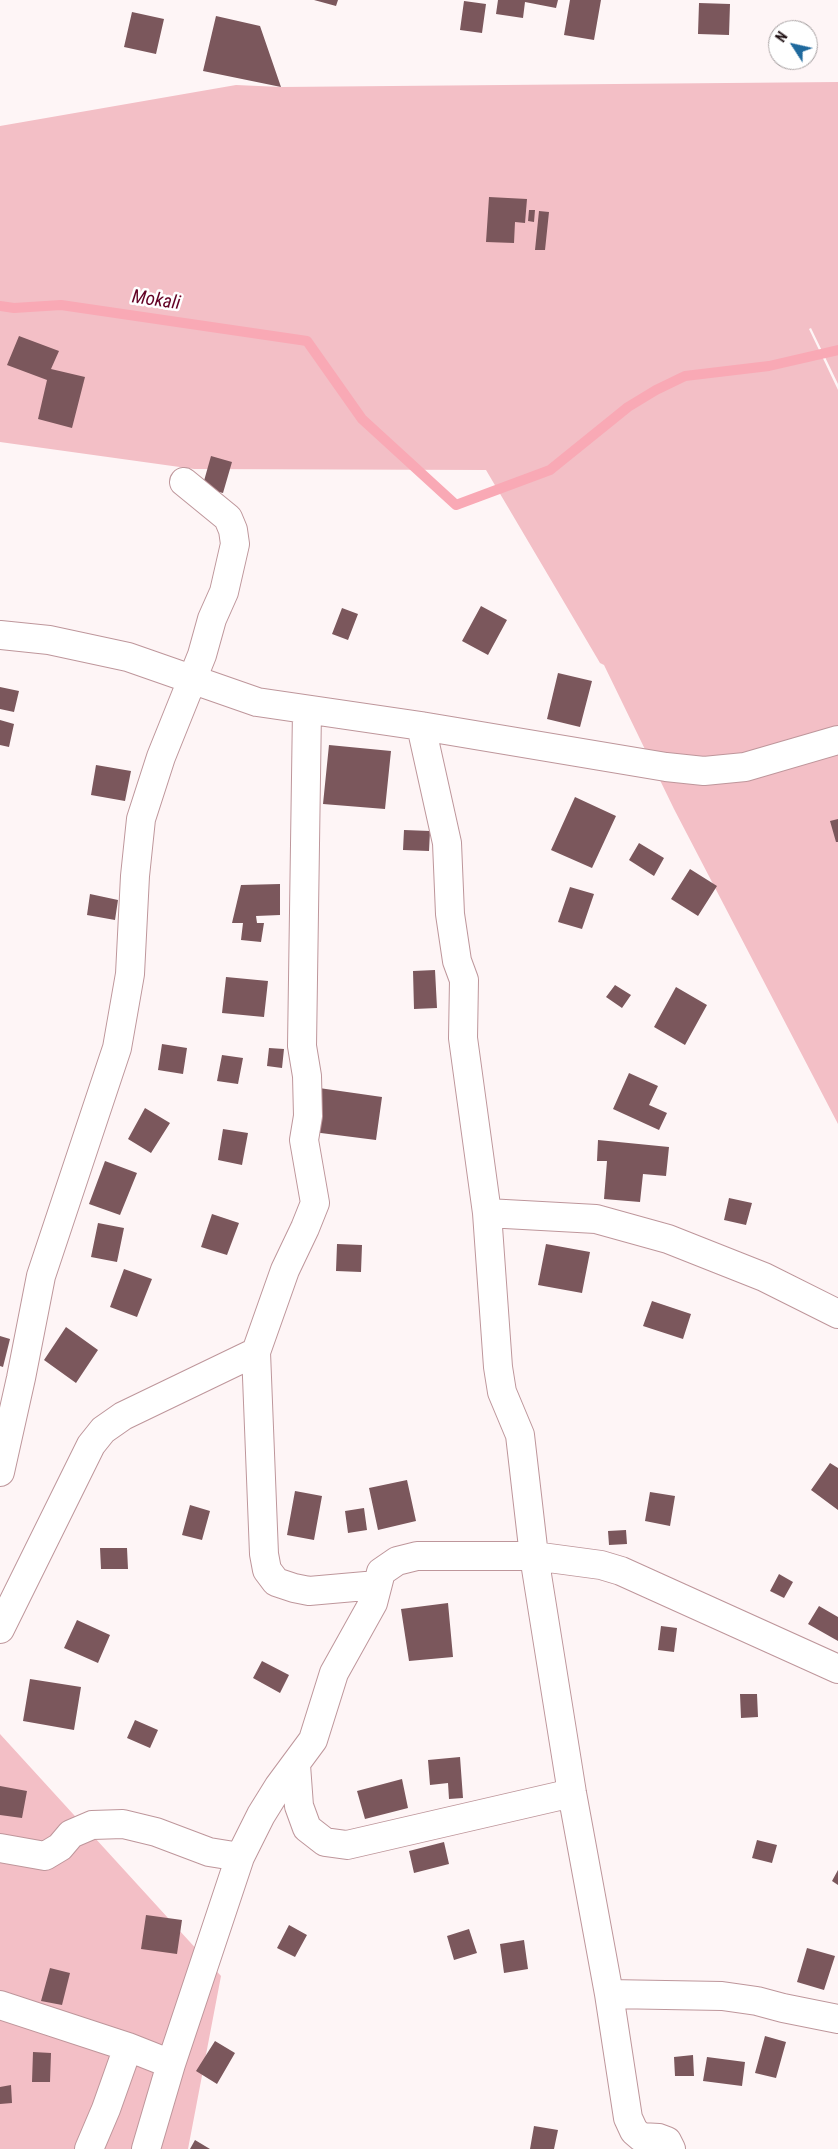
<!DOCTYPE html>
<style>
body{margin:0}
#map{position:relative;width:838px;height:2149px;overflow:hidden;background:#fef5f6;font-family:"Roboto Condensed",sans-serif}
canvas{display:block}
.north{position:absolute;left:768px;top:20px;width:50px;height:50px;box-sizing:border-box;background:#fff;border:1px solid #a59fa0;border-radius:50%;rotate:305deg;font-size:14px;font-weight:700;line-height:20px;text-align:center;color:#1e0f12}
.north::after{content:'';display:block;margin:auto;width:18px;height:22px;background:#1f699d;clip-path:polygon(50% 0,100% 100%,50% 72%,0 100%)}
</style>
<div id="map">
<canvas width="838" height="2149"></canvas>
<div class="north">N</div>
</div>
<script>
const ctx = document.querySelector('canvas').getContext('2d');
ctx.lineJoin = 'round';
function paint(path, color) { ctx.fillStyle = color; ctx.fill(path, 'evenodd'); }
const toPath = rows => new Path2D(rows.map(r => 'M' + r).join(''));
function trace(path, color, width, dash) { ctx.strokeStyle = color; ctx.lineWidth = width; ctx.lineCap = dash ? 'butt' : 'round'; ctx.setLineDash(dash || []); ctx.stroke(path); }
function label(font, color, halo, rows, align = 'center') {
  ctx.font = font + ' "Roboto Condensed",sans-serif'; ctx.lineWidth = 5; ctx.setLineDash([]); ctx.textBaseline = 'middle'; ctx.strokeStyle = halo; ctx.fillStyle = color; for (const [text, x, y, turn = 0] of rows) {
    ctx.save(); ctx.translate(x, y); ctx.rotate((+turn || 0) * Math.PI / 180); ctx.textAlign = isNaN(turn) ? turn : align; if (halo) ctx.strokeText(text, 0, 0); ctx.fillText(text, 0, 0); ctx.restore();
  }
}
paint(toPath([
 [838,82,838,384,811,328,809,329,838,390,838,1124,674,809,604,665,600,663,486,470,194,469,0,442,0,126,236,85,281,87],
 [0,1734,221,1976,188,2149,0,2149]
]), '#f3bfc6');
trace(toPath([
 [0,306,14,308,61,305,307,341,362,419,456,505,550,470,628,407,656,390,685,376,769,366,838,350]
]), '#f9a9b5', 10);
paint(toPath([
 [314,0,338,0,336,6],
 [498,0,558,0,556,8,525,2,523,18,496,14],
 [570,0,601,0,594,40,564,35],
 [464,1,486,4,482,33,460,30],
 [699,3,730,4,729,35,698,34],
 [132,12,164,19,156,54,124,47],
 [216,16,260,26,281,87,203,71],
 [489,197,527,199,525,223,515,222,514,243,486,242],
 [529,210,535,210,534,222,528,221],
 [539,211,549,212,545,250,535,250],
 [19,336,59,351,51,369,85,377,72,428,38,419,47,380,7,365],
 [211,456,232,462,223,493,202,488],
 [481,606,507,620,488,655,462,641],
 [342,608,358,614,348,640,332,634],
 [558,673,592,681,580,727,547,719],
 [0,687,19,691,14,712,0,709],
 [0,720,14,724,9,747,0,745],
 [329,745,391,751,385,809,323,804],
 [96,765,131,771,125,801,91,795],
 [575,797,616,816,592,868,551,850],
 [838,819,838,842,836,842,830,821],
 [404,830,430,831,429,851,403,850],
 [639,843,664,858,654,876,629,860],
 [690,869,717,886,698,916,671,899],
 [280,884,280,915,256,916,257,923,264,923,261,942,241,940,243,923,232,923,241,885],
 [570,887,594,894,582,929,558,922],
 [90,894,118,900,115,920,87,915],
 [435,970,437,1008,414,1009,413,971],
 [226,977,268,981,264,1017,222,1013],
 [615,985,631,995,622,1008,606,997],
 [676,987,707,1005,685,1045,654,1027],
 [162,1044,187,1048,183,1074,158,1070],
 [269,1048,284,1049,282,1068,267,1066],
 [222,1055,243,1058,238,1084,217,1081],
 [629,1073,658,1086,649,1105,667,1113,659,1130,613,1109],
 [319,1088,382,1097,376,1140,313,1132],
 [145,1108,170,1123,151,1153,128,1139],
 [223,1129,248,1133,242,1165,218,1160],
 [598,1140,669,1147,666,1176,643,1174,640,1202,604,1199,607,1161,597,1161],
 [105,1161,137,1173,120,1215,89,1204],
 [729,1198,752,1203,746,1225,724,1220],
 [212,1214,239,1223,227,1255,201,1247],
 [98,1223,124,1228,117,1262,91,1257],
 [337,1244,362,1245,361,1272,336,1271],
 [546,1244,590,1252,582,1293,538,1285],
 [124,1269,152,1279,137,1317,110,1307],
 [652,1301,691,1314,683,1339,643,1326],
 [66,1327,98,1350,76,1383,44,1360],
 [0,1336,10,1339,3,1367,0,1366],
 [830,1463,838,1468,838,1510,811,1490],
 [407,1480,416,1521,378,1530,369,1488],
 [295,1491,322,1496,314,1540,287,1535],
 [650,1492,675,1496,670,1526,645,1521],
 [190,1505,210,1511,202,1540,182,1535],
 [364,1508,367,1530,348,1533,345,1511],
 [626,1530,627,1544,609,1545,608,1531],
 [100,1548,127,1548,128,1569,101,1569],
 [779,1574,793,1582,784,1598,770,1591],
 [448,1603,453,1657,409,1661,401,1609],
 [819,1606,838,1617,838,1641,808,1624],
 [77,1620,110,1635,98,1663,64,1648],
 [661,1626,677,1628,674,1652,658,1650],
 [262,1661,289,1675,280,1693,253,1678],
 [30,1679,81,1687,74,1730,23,1721],
 [740,1694,757,1694,758,1717,741,1718],
 [135,1720,158,1730,150,1748,127,1738],
 [460,1757,463,1798,449,1799,448,1783,430,1785,428,1760],
 [402,1779,408,1808,365,1819,357,1791],
 [0,1786,27,1791,22,1818,0,1815],
 [757,1840,777,1845,772,1863,752,1858],
 [444,1842,449,1864,414,1873,409,1851],
 [838,1870,838,1885,832,1881],
 [146,1915,182,1920,177,1954,141,1949],
 [289,1925,307,1935,295,1957,277,1948],
 [469,1929,477,1953,454,1960,447,1936],
 [524,1940,528,1969,504,1973,500,1944],
 [807,1948,835,1956,824,1990,797,1982],
 [50,1968,70,1973,62,2005,41,2001],
 [765,2036,786,2042,776,2078,755,2073],
 [215,2041,235,2053,217,2084,196,2071],
 [33,2052,51,2053,50,2082,32,2082],
 [693,2055,694,2076,675,2076,674,2057],
 [707,2057,745,2062,742,2086,703,2081],
 [11,2085,12,2103,0,2104,0,2087],
 [534,2126,558,2130,554,2149,530,2149],
 [195,2140,210,2149,190,2149]
]), '#7b575c');
const minor = toPath([
 [0,635,49,640,128,657,257,702,421,726,666,767,704,771,745,767,838,740],
 [307,710,302,1046,307,1076,308,1116,304,1140,315,1203,305,1228,285,1270,256,1352,264,1554,267,1570,276,1582,294,1588,309,1591,377,1585],
 [421,726,447,843,450,914,457,961,464,980,463,1038,487,1213,498,1367,502,1392,520,1435,534,1556,572,1793,609,1994,628,2118,634,2131,641,2137,659,2138,667,2141,671,2149],
 [487,1213,596,1219,668,1239,764,1277,838,1314],
 [0,1472,21,1378,41,1276,117,1048,130,974,135,876,141,819,161,757,202,655,212,619,224,592,235,544,233,530,228,518,184,482],
 [0,1629,91,1445,103,1430,123,1416,256,1352],
 [296,1765,299,1806,307,1828,325,1842,347,1845,572,1793],
 [0,1848,45,1856,60,1847,71,1834,92,1825,123,1824,156,1832,209,1852,240,1857],
 [609,1994,722,1996,757,2001,783,2008,838,2019],
 [0,2005,128,2047,171,2064],
 [89,2149,106,2109,128,2047],
 [146,2149,171,2064,240,1857,261,1815,279,1786,313,1740,334,1673,373,1603,381,1572,397,1561,417,1556,534,1556,601,1565,621,1571,838,1669]
]);
trace(minor, '#be969b', 30);
trace(minor, '#fff', 28);
label('italic 19px', '#630225', '#fff', [
 ["Mokali",156,301,8]
]);
</script>
